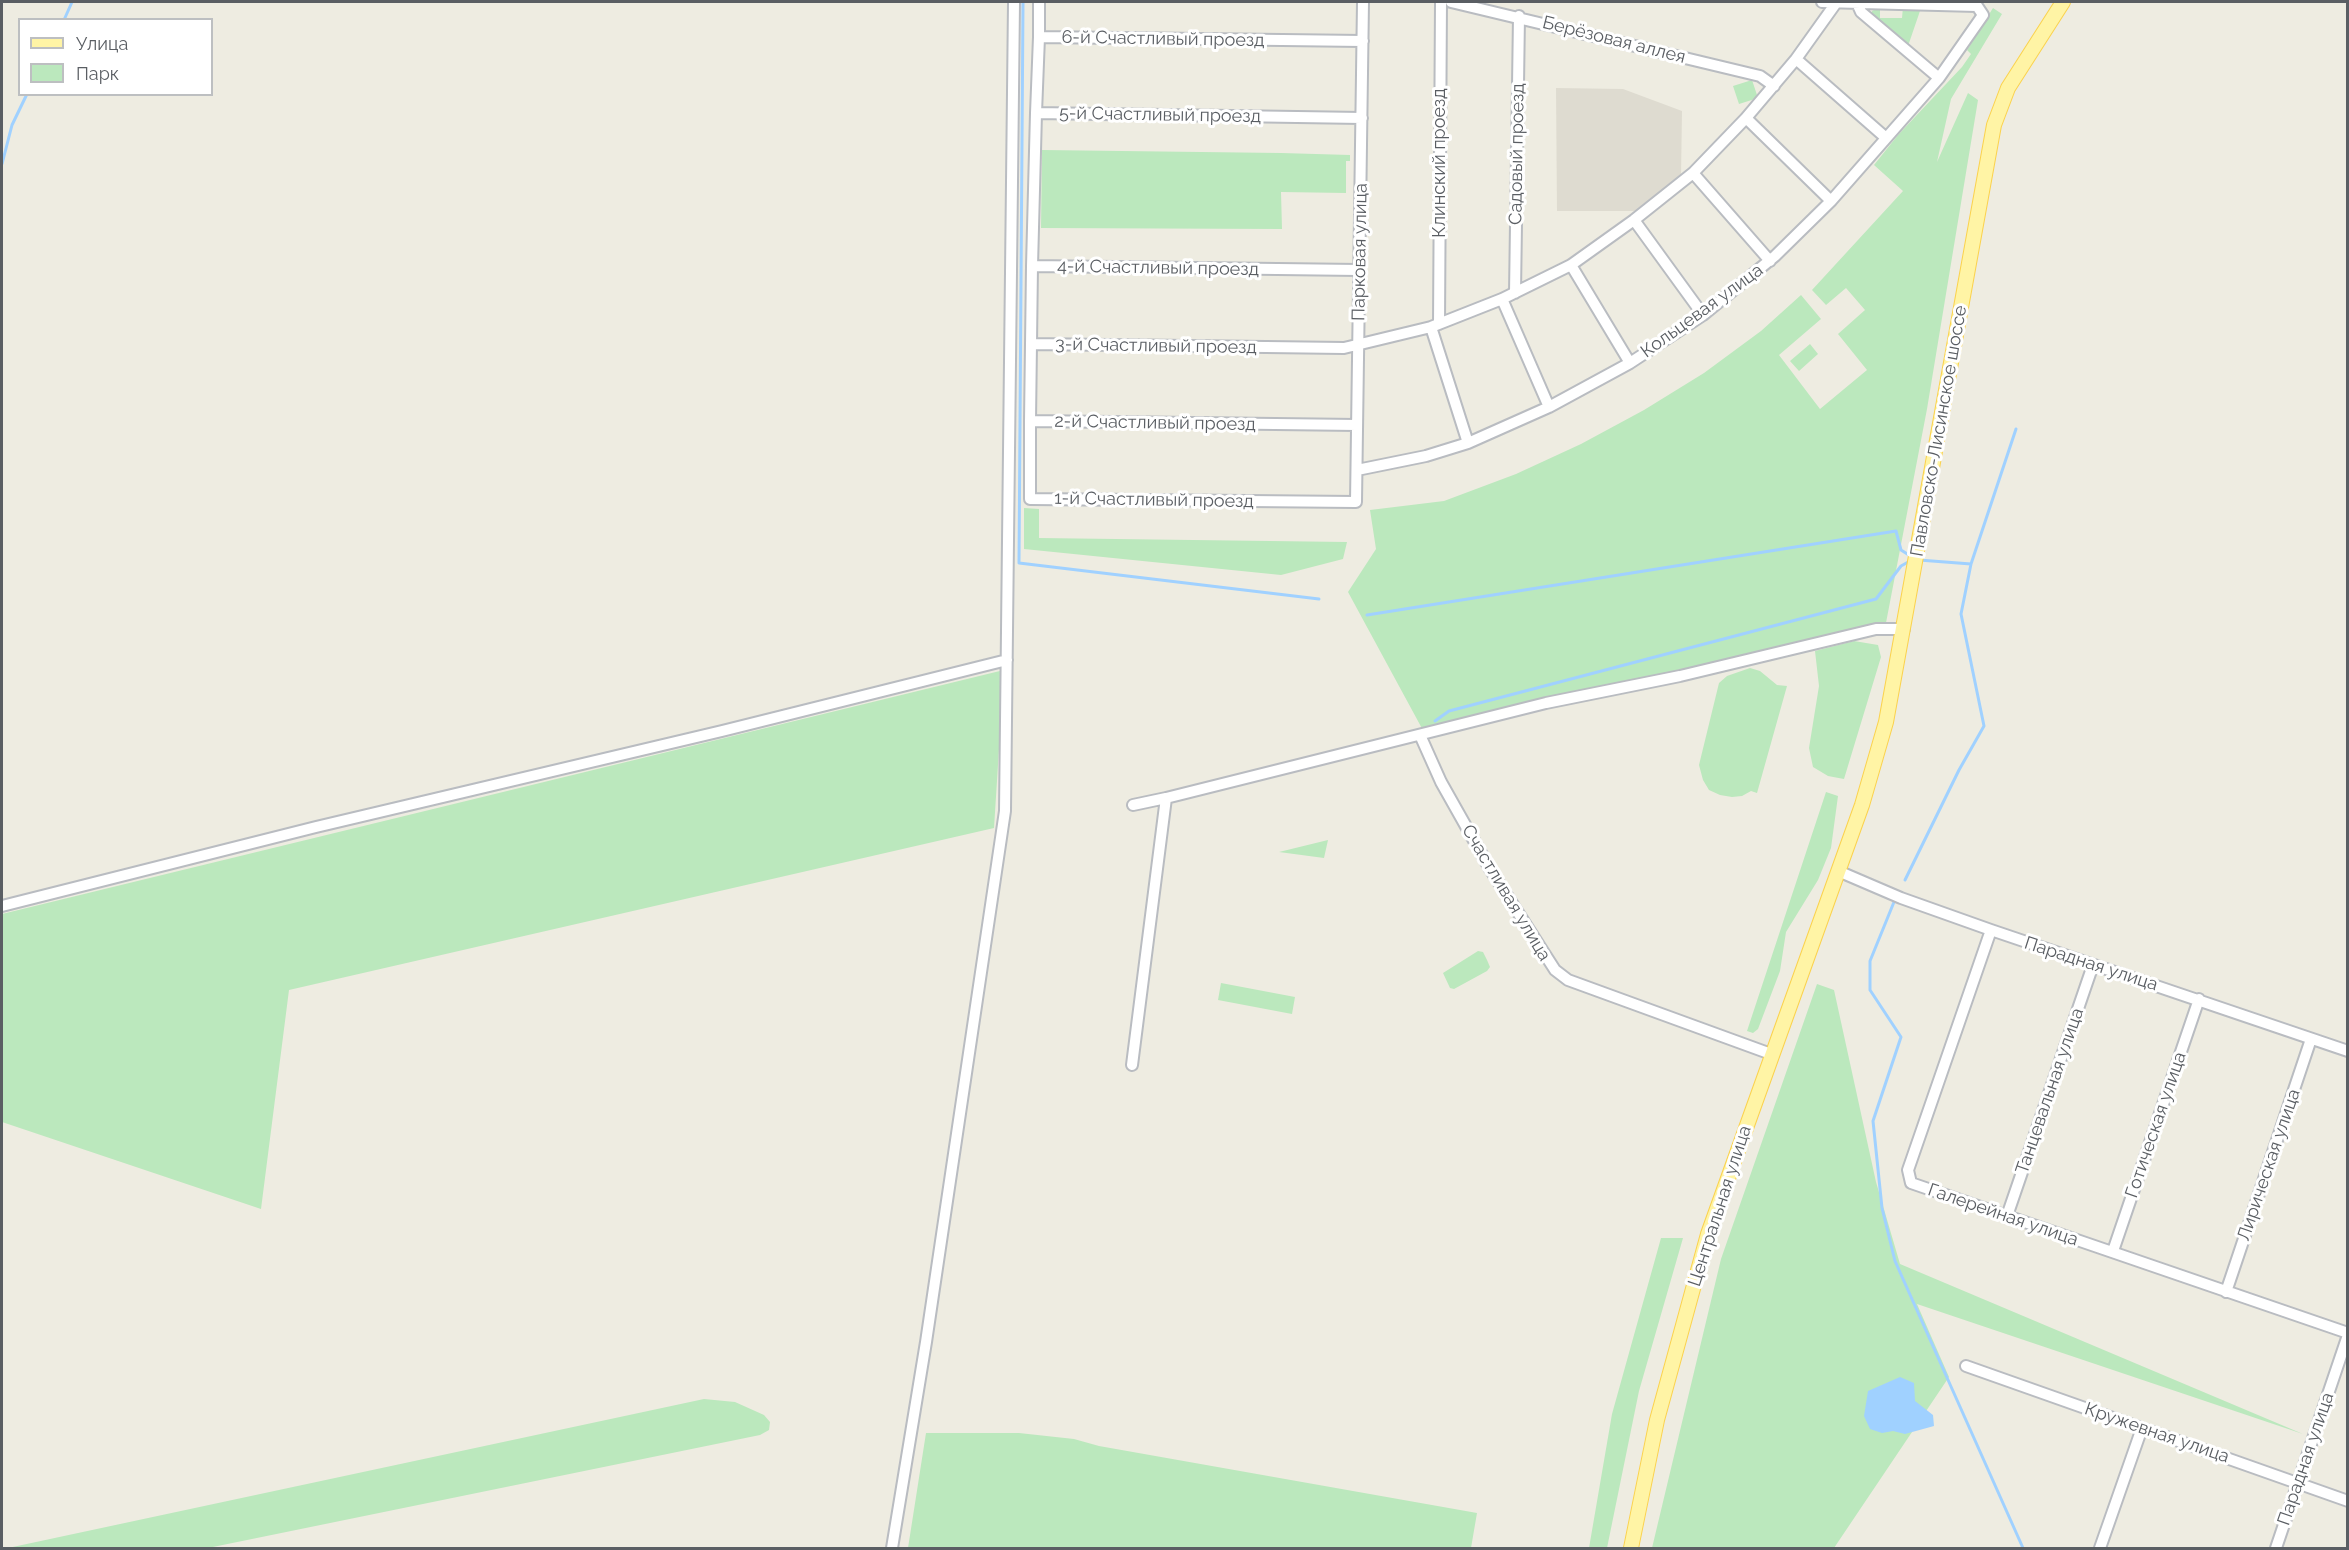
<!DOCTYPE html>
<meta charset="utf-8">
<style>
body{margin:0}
#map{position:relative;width:2349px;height:1550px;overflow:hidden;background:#eeece1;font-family:Raleway,sans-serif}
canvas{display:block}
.frame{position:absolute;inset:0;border:3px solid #5a5e63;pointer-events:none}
.legend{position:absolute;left:18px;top:18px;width:195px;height:78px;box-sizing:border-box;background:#fff;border:2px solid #bdbfc1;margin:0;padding:8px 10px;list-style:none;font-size:18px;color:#5a5e63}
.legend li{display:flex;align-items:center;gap:12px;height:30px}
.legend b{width:30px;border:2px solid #bdbfc1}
</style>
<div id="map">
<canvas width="2349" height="1550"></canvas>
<div class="frame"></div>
<ul class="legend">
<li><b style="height:8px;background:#fff4a5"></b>Улица</li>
<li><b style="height:16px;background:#bbe8bd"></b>Парк</li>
</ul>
</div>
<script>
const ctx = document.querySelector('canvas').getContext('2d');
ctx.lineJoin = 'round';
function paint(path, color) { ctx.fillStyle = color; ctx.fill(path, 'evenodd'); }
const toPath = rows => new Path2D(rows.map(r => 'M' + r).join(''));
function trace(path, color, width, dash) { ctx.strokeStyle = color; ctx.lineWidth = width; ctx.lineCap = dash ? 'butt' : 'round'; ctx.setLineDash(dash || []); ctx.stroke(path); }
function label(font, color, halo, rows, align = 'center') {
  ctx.font = font + ' Raleway,sans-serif'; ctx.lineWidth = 6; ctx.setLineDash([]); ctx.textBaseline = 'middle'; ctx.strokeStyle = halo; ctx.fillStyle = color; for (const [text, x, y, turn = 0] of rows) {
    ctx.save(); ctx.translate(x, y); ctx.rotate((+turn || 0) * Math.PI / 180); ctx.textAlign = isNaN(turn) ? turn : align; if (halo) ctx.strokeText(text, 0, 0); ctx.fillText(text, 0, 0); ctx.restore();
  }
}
paint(toPath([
 [1556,88,1623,89,1682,111,1681,175,1636,211,1557,211]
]), '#dedbd0');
paint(toPath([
 [1880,7,1880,18,1902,18,1903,7,1921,8,1908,46,1872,17,1872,11],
 [1993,8,2002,14,1951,99,1937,162,1968,93,1978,100,1927,409,1885,628,1425,734,1348,592,1376,549,1370,510,1444,501,1516,474,1581,444,1644,410,1704,373,1761,331,1801,295,1821,319,1779,355,1820,409,1867,370,1838,334,1865,310,1846,288,1826,305,1812,290,1903,191,1874,165,1898,135,1962,67,1971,54,1967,50],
 [1752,80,1758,98,1739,104,1733,86],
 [1042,150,1281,153,1350,155,1350,161,1346,161,1346,193,1281,192,1282,229,1041,228],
 [1810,344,1818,354,1799,371,1790,361],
 [1024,508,1039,509,1039,538,1347,542,1343,559,1281,575,1024,549],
 [1854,641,1878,645,1881,657,1844,779,1828,776,1813,767,1809,748,1819,686,1815,651],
 [1750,668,1760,671,1777,685,1787,686,1757,793,1751,791,1742,796,1732,797,1720,795,1709,790,1703,780,1699,765,1719,683,1727,676],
 [1004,670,994,828,289,990,261,1209,2,1122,2,914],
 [1826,792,1838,796,1831,848,1818,880,1786,932,1780,971,1758,1029,1753,1033,1747,1031],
 [1328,840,1324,858,1279,852],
 [1478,951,1483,952,1487,960,1490,967,1487,971,1454,989,1450,988,1443,973],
 [1221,983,1295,997,1292,1014,1218,1000],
 [1817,984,1834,990,1876,1182,1900,1264,2303,1434,1917,1304,1949,1377,1834,1548,1652,1548,1721,1259],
 [1661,1238,1683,1238,1639,1391,1607,1548,1589,1548,1612,1414],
 [704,1399,735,1402,764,1415,770,1422,769,1430,760,1435,208,1548,8,1548],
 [926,1433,1019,1433,1074,1439,1099,1446,1477,1513,1471,1548,908,1548]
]), '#bbe8bd');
paint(toPath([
 [1900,1377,1914,1383,1915,1401,1933,1415,1934,1426,1905,1434,1893,1431,1882,1433,1870,1429,1864,1416,1868,1391]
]), '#a0d1ff');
trace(toPath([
 [1023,2,1019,563,1319,599],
 [64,20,72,2],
 [2,164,12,125,27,94],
 [1919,560,1971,564],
 [1367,615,1896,531,1901,550,1912,557],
 [1435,721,1449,711,1876,599,1901,566,1910,561],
 [1905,880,1959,770,1984,726,1961,614,1971,564,2016,429],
 [1894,902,1870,961,1870,990,1901,1037,1873,1121,1882,1208,1895,1261,2023,1548]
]), '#a0d1ff', 3);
const minor = toPath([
 [1451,2,1760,76,1774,86],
 [1857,3,1861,12,1939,78],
 [1039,37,1039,2],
 [1796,59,1885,137],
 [1036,113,1039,37,1363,41],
 [1746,118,1831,201],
 [1693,173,1770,261],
 [1634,220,1703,315],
 [1571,265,1630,363],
 [1032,266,1031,344,1344,348,1431,327,1502,299,1571,265,1634,220,1693,173,1746,118,1796,59,1836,3],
 [1359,270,1032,266,1036,113,1362,118],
 [1515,293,1519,16],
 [1502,299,1549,407],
 [1439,324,1441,2],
 [1431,327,1468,443],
 [1031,344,1030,421,1357,425],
 [1030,421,1030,499,1356,502,1363,2],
 [1357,470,1426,456,1468,443,1549,407,1630,363,1703,315,1775,256,1831,201,1939,78,1983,15,1977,6,1822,2],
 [1420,735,1441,782,1490,869,1555,970,1568,980,1771,1054],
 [1133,805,1166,798],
 [1838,871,1901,898,1991,930,2348,1051],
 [2,906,316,827,722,731,1007,660],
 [1991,930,1908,1170,1911,1183,2348,1333],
 [1132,1065,1166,798,1546,703,1680,676,1876,629,1904,629],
 [2007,1216,2093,965],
 [2113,1251,2199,999],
 [2226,1292,2311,1039],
 [1966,1366,2348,1501],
 [892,1548,926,1342,1005,811,1014,2],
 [2100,1548,2142,1428],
 [2276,1548,2348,1335]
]);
const major = toPath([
 [1631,1548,1657,1420,1708,1234,1862,805,1886,722,1994,125,2008,88,2063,2]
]);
trace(minor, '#b9bcc1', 14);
trace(major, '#fbd24d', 16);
trace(minor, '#fff', 10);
trace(major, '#fff4a5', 14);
label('18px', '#5a5e63', '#fff', [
 ["6-й Счастливый проезд",1163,39,1],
 ["Берёзовая аллея",1614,40,14],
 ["5-й Счастливый проезд",1160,115,1],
 ["Садовый проезд",1517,154,-89],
 ["Клинский проезд",1440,163,-90],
 ["Парковая улица",1360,252,-89],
 ["4-й Счастливый проезд",1158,268,1],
 ["Кольцевая улица",1702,311,-36],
 ["3-й Счастливый проезд",1156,346,1],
 ["2-й Счастливый проезд",1155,423,1],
 ["Павловско-Лисинское шоссе",1939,431,-80],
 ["1-й Счастливый проезд",1154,500,1],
 ["Счастливая улица",1506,893,59],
 ["Парадная улица",2091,964,18],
 ["Танцевальная улица",2050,1091,-71],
 ["Готическая улица",2156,1125,-71],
 ["Лирическая улица",2269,1165,-71],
 ["Центральная улица",1720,1206,-72],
 ["Галерейная улица",2003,1215,19],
 ["Кружевная улица",2157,1433,19],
 ["Парадная улица",2306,1459,-71]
]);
</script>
